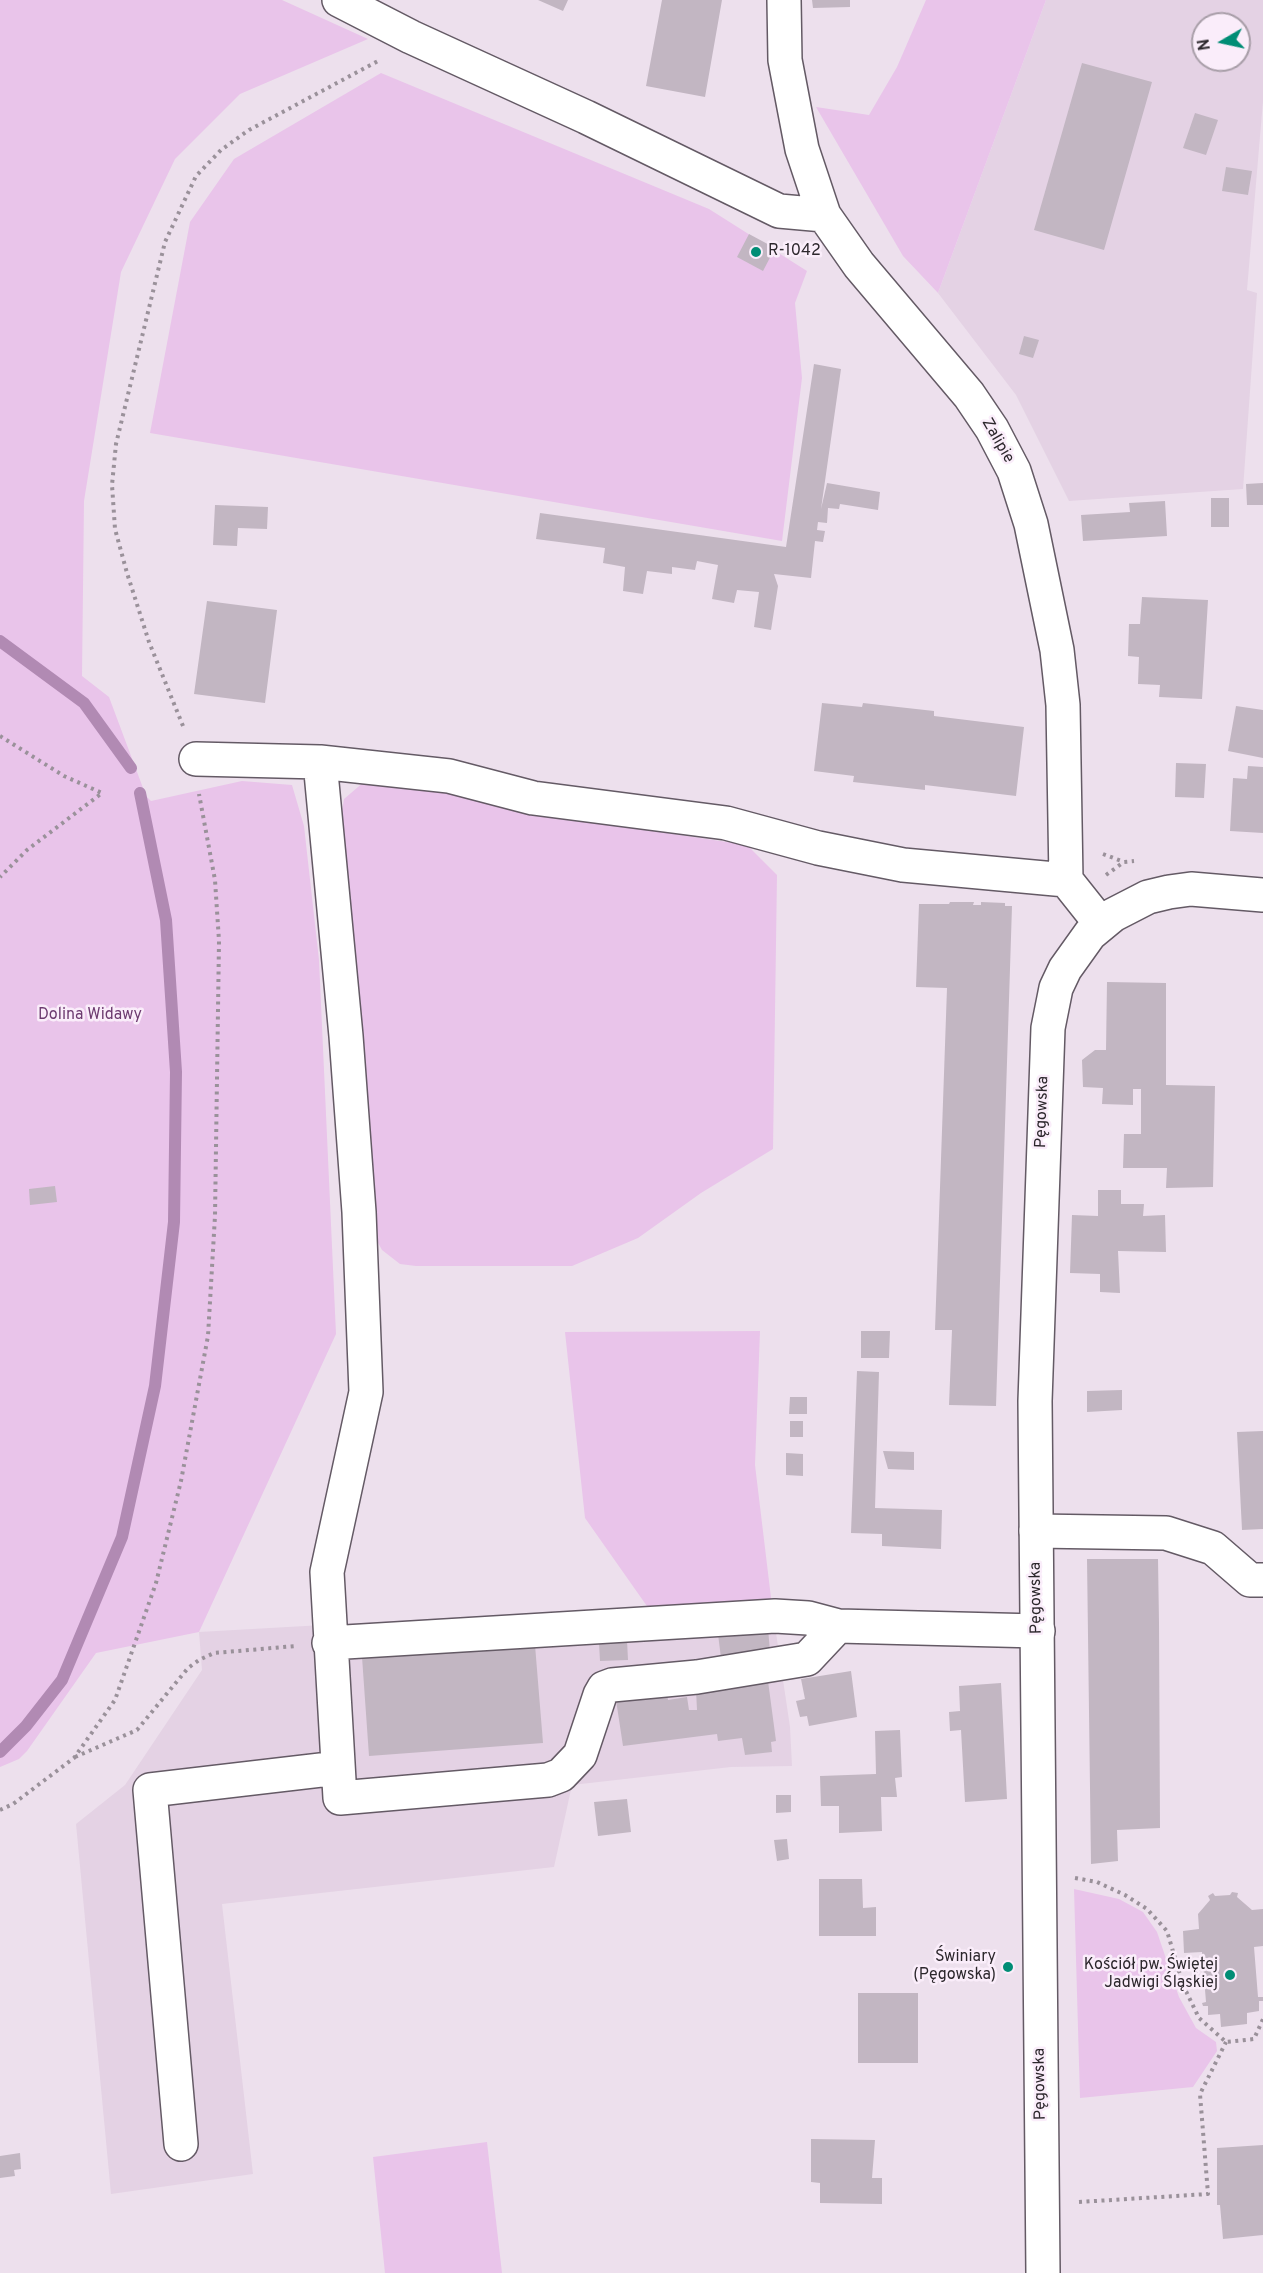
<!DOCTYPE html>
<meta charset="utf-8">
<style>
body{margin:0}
#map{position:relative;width:1263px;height:2273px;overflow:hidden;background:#ede0ed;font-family:Overpass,sans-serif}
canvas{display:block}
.north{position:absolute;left:1191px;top:12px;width:60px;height:60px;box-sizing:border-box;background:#faedfa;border:2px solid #a89ea8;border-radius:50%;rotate:261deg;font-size:16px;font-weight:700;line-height:24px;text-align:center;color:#2c272c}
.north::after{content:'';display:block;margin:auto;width:21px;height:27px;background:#008d75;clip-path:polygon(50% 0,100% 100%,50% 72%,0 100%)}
</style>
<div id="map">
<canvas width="1263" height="2273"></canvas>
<div class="north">N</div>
</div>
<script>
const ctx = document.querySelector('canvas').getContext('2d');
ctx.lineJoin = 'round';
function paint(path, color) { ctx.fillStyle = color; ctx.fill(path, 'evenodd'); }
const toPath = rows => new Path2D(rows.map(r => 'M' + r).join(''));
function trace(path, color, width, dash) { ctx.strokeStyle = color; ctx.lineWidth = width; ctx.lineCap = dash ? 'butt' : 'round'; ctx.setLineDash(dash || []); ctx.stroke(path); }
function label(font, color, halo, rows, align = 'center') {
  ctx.font = font + ' Overpass,sans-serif'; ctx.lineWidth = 5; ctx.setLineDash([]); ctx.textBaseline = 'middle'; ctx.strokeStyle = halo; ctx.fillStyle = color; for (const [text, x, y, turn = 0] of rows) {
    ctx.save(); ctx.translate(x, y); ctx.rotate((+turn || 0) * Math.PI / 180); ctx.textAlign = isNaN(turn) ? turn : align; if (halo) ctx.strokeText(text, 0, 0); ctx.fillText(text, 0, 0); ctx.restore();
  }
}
paint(toPath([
 [1046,0,1263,0,1263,101,1247,290,1257,293,1243,489,1069,501,1016,395,938,293],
 [1203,24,1239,24,1239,60,1203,60],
 [772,1606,790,1727,792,1766,731,1767,572,1785,554,1867,222,1904,253,2174,111,2194,76,1824,125,1785,202,1670,199,1632,535,1613]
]), '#e4d2e4');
paint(toPath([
 [0,0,282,0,368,39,240,94,175,159,121,272,84,501,82,676,109,697,146,796,151,801,242,781,292,785,304,826,319,960,336,1334,199,1632,96,1653,27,1751,19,1759,0,1767],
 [926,0,1046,0,938,293,903,256,816,107,869,115,897,67],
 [381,73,709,209,807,271,795,303,802,378,782,541,150,433,190,222,234,159],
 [365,781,448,792,539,814,747,845,777,875,773,1149,701,1193,638,1238,572,1266,416,1266,400,1264,382,1250,370,1228,338,837,344,799],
 [760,1331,755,1465,772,1606,649,1609,585,1518,565,1332],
 [1074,1889,1119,1899,1143,1912,1157,1932,1179,1997,1196,2028,1216,2042,1217,2051,1193,2087,1080,2098],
 [487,2142,502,2273,385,2273,373,2157]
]), '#e9c4ea');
trace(toPath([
 [0,641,84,703,131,768],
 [0,1752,26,1726,62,1680,122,1537,155,1386,174,1222,176,1072,166,920,140,793]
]), '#b18ab3', 12);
paint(toPath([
 [538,0,568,0,563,11],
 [662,0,722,0,705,97,646,86],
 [812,0,850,0,850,7,813,8],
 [1082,63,1152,82,1104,250,1034,230],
 [1195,113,1218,120,1206,155,1183,148],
 [1226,167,1252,171,1248,195,1222,191],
 [749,234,775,248,763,271,737,257],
 [1024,336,1039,340,1033,358,1019,354],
 [814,364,841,369,821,509,827,483,880,492,878,510,840,504,839,509,828,508,827,523,818,522,817,530,825,531,823,542,815,541,811,578,774,574,778,586,771,630,754,627,759,592,737,590,734,603,712,599,718,565,697,561,695,570,672,567,672,574,647,571,643,594,623,591,625,567,603,563,605,548,536,539,540,513,786,547],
 [1263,483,1263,505,1247,505,1246,484],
 [1211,498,1229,498,1229,527,1211,527],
 [1165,501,1167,536,1083,541,1081,515,1130,512,1129,503],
 [215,505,268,507,267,529,238,528,237,546,213,545],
 [1142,597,1208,600,1202,699,1159,697,1160,685,1138,684,1139,657,1128,656,1129,624,1140,624],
 [207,601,277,610,265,703,194,694],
 [822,703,862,707,863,703,898,707,934,711,934,716,1024,727,1016,796,925,785,925,790,853,782,854,776,814,771],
 [1236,706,1263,710,1263,758,1228,751],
 [1176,763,1206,764,1204,798,1175,797],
 [1248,766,1263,767,1263,833,1230,831,1233,778,1247,779],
 [950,902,974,902,973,905,981,905,981,902,1005,903,1005,906,1012,906,996,1406,949,1405,952,1330,935,1330,947,988,916,987,919,904,949,904],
 [1107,982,1166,983,1166,1085,1215,1086,1213,1187,1166,1188,1167,1168,1123,1168,1124,1134,1141,1134,1141,1089,1133,1089,1133,1105,1102,1104,1103,1088,1083,1087,1082,1060,1095,1050,1106,1050],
 [55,1186,57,1202,30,1205,29,1189],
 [1098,1190,1121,1190,1121,1204,1144,1204,1143,1216,1165,1215,1166,1252,1118,1251,1120,1293,1100,1292,1100,1274,1070,1273,1072,1215,1098,1216],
 [861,1331,890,1331,889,1358,861,1358],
 [857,1371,879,1372,875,1508,942,1510,941,1549,882,1546,882,1534,851,1533],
 [1122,1390,1122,1410,1087,1412,1087,1391],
 [790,1397,807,1397,807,1414,789,1414],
 [790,1421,803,1421,803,1437,790,1437],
 [1263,1431,1263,1529,1242,1530,1237,1432],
 [883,1451,914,1452,914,1470,888,1469],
 [786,1453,803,1454,803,1476,786,1475],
 [1087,1559,1158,1559,1159,1623,1160,1828,1117,1830,1118,1861,1091,1864],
 [768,1628,770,1652,721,1658,718,1634],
 [627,1640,628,1660,600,1661,599,1643],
 [535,1645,543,1743,369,1756,362,1657],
 [851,1671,857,1717,809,1726,807,1716,800,1717,796,1701,805,1699,801,1679],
 [768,1681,776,1741,771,1742,772,1752,745,1755,742,1738,718,1741,717,1734,623,1746,616,1700,667,1694,668,1700,687,1697,689,1710,697,1710,696,1690],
 [1001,1683,1007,1799,965,1802,961,1730,950,1731,949,1712,960,1711,959,1686],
 [900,1730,902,1777,895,1778,897,1797,881,1797,882,1831,839,1833,839,1806,821,1806,820,1776,876,1774,875,1731],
 [776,1795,791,1795,791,1812,776,1813],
 [627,1799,631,1832,598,1836,594,1802],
 [787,1839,789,1859,777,1861,774,1840],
 [819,1879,862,1879,863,1908,876,1907,876,1936,819,1936],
 [1232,1892,1238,1893,1237,1897,1252,1910,1263,1909,1263,1946,1254,1947,1258,1997,1263,1997,1263,2001,1259,2001,1259,2011,1247,2013,1247,2024,1221,2027,1220,2014,1208,2015,1208,2006,1203,2006,1202,2003,1206,2002,1202,1952,1184,1953,1183,1931,1199,1929,1198,1914,1210,1900,1208,1896,1213,1893,1215,1896,1230,1895],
 [858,1993,918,1993,918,2063,858,2063],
 [811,2139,875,2140,872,2178,882,2178,882,2204,820,2203,820,2183,811,2182],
 [1263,2145,1263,2235,1223,2239,1220,2205,1217,2205,1217,2148],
 [20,2153,21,2169,14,2170,15,2176,0,2178,0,2156]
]), '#c2b6c2');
const minor = toPath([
 [339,0,411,37,586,117,779,211,824,215],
 [784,0,785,60,802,149,824,215,859,265,969,395,992,429,1014,471,1031,524,1057,650,1063,705,1066,880,1101,924],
 [196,759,320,762,449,776,533,798,726,823,818,848,903,865,1066,880],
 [320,762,346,1036,359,1212,366,1392,327,1572,340,1798,548,1780,561,1775,580,1755,600,1695,604,1688,612,1685,697,1677,807,1659,838,1626],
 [1036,1531,1166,1533,1213,1548,1250,1580,1263,1580],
 [329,1643,775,1616,808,1618,838,1626,1038,1631],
 [181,2144,150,1790,338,1768]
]);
const major = toPath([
 [1043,2273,1035,1401,1048,1028,1056,988,1065,969,1090,934,1113,915,1148,897,1169,892,1191,889,1263,895]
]);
trace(minor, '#645a65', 36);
trace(major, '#645a65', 36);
trace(toPath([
 [183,726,149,642,127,573,115,529,112,485,116,444,165,242,196,176,221,150,249,130,378,61],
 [0,736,64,776,102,793,27,850,0,877],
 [1103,854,1124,862],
 [1106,875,1124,862,1134,861],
 [75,1757,137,1730,188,1668,199,1660,214,1653,296,1646],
 [0,1810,13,1804,74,1758,115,1700,156,1583,181,1481,208,1336,215,1216,219,941,215,880,199,794],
 [1075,1878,1097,1882,1125,1895,1147,1909,1167,1931,1183,1985,1199,2018,1226,2042,1254,2039,1263,2019],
 [1079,2202,1208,2194,1200,2094,1226,2042]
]), '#9a919a', 4, [3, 4.5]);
trace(minor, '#fff', 33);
trace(major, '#fff', 33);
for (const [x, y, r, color] of [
 [756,252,6,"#008d75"],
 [1008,1967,6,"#008d75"],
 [1230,1975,6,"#008d75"]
]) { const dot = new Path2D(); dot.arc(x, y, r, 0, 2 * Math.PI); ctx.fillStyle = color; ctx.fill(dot); trace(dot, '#faedfa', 2); }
label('16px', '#2c272c', '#faedfa', [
 ["R-1042",768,252,"left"],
 ["Świniary",996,1958],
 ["(Pęgowska)",996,1976],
 ["Kościół pw. Świętej",1218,1966],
 ["Jadwigi Śląskiej",1218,1984]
], 'right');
label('16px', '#2c272c', '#faedfa', [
 ["Zalipie",997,441,60],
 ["Pęgowska",1043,1112,-88],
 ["Pęgowska",1037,1598,-91],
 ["Pęgowska",1041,2084,-91]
]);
label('16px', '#6d3b70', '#faedfa', [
 ["Dolina Widawy",90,1016]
]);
</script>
